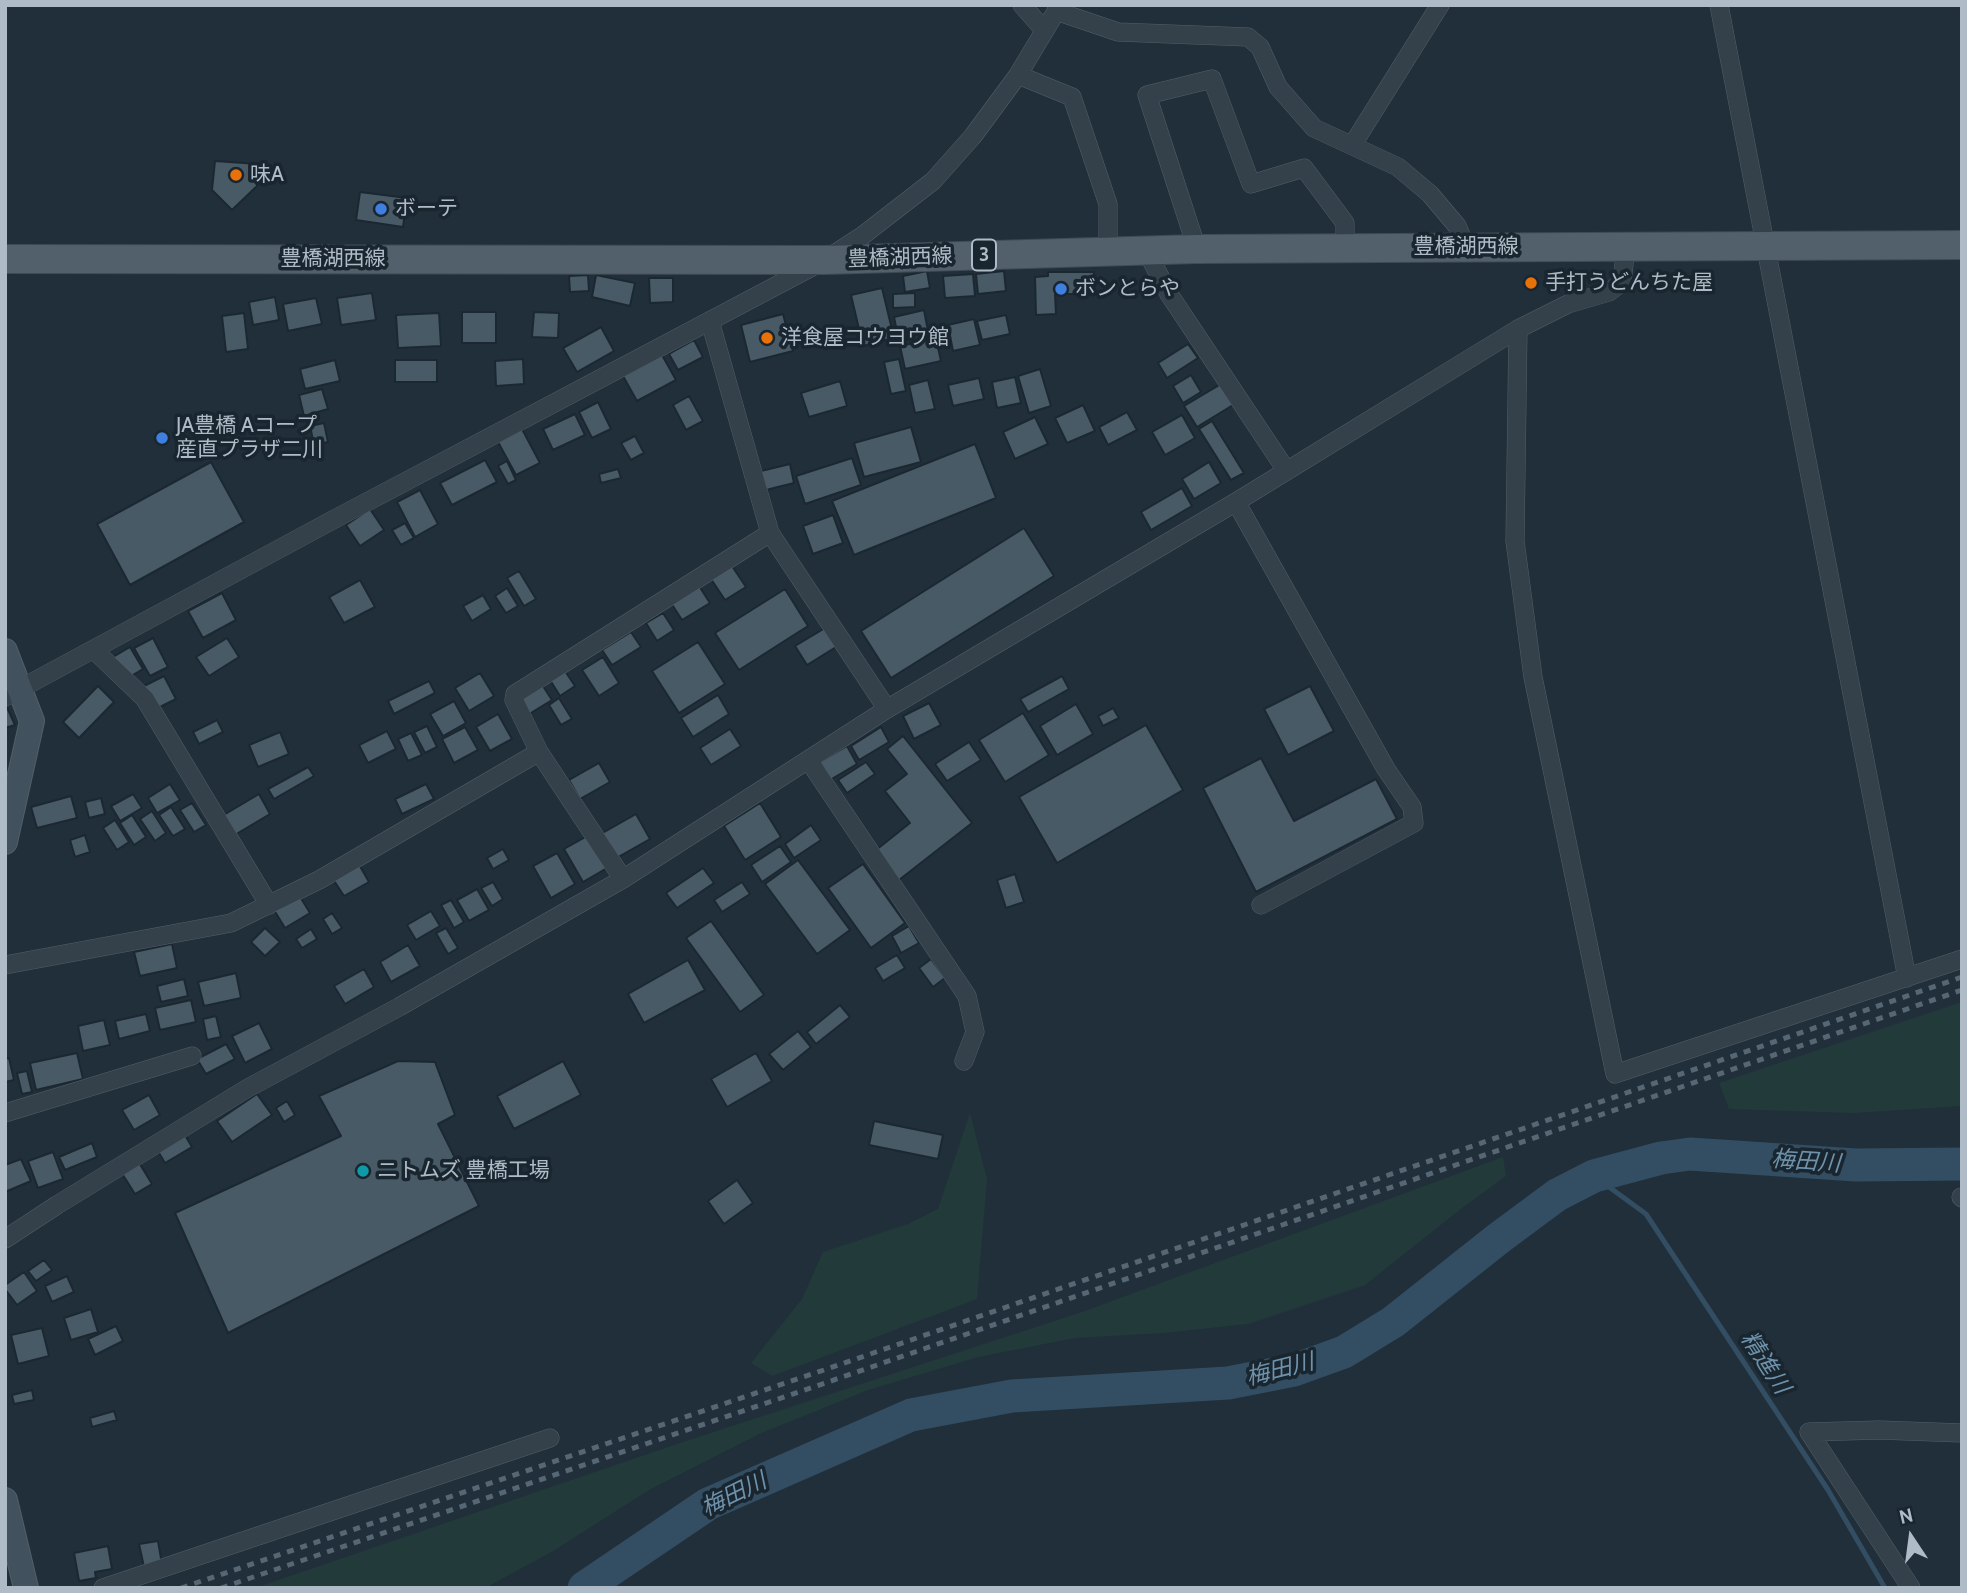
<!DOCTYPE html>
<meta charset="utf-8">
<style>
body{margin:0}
#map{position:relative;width:1967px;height:1593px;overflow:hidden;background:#202f3a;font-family:Cabin,sans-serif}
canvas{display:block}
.frame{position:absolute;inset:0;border:7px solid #afbcc7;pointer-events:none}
.north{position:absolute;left:1876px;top:1502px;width:70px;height:70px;-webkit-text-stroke:5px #1a262f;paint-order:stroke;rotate:347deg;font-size:19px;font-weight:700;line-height:28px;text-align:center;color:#afbcc7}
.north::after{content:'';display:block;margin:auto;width:24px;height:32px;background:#afbcc7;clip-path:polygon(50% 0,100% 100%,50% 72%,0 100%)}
</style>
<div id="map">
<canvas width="1967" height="1593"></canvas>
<div class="frame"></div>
<div class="north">N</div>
</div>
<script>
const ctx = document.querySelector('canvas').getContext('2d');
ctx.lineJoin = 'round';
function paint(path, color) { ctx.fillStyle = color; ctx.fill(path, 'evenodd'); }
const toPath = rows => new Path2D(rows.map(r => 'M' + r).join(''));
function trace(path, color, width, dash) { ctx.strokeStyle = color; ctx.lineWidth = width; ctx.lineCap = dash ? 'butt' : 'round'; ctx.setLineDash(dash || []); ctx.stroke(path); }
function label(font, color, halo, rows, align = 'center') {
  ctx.font = font + ' Cabin,"Noto Sans JP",sans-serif'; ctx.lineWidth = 7; ctx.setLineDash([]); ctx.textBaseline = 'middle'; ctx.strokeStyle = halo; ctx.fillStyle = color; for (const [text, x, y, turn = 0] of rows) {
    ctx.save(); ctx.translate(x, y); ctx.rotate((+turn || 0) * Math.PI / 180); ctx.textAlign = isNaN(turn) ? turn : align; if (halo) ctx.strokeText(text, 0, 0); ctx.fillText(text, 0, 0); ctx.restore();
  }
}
paint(toPath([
 [1962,1002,1962,1106,1853,1113,1729,1109,1719,1083],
 [970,1113,987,1179,977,1299,772,1376,751,1363,802,1299,823,1252,908,1224,938,1209],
 [1503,1157,1506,1176,1462,1208,1365,1285,1248,1324,1162,1333,1075,1338,978,1357,868,1390,759,1434,649,1490,553,1551,485,1588,255,1588,680,1443,1082,1312]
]), '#223b3a');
trace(toPath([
 [1594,1176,1646,1214,1828,1490,1885,1588]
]), '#334e62', 5);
trace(toPath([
 [584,1588,708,1504,911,1415,1012,1396,1228,1383,1294,1370,1344,1352,1393,1322,1499,1238,1557,1195,1594,1176,1661,1158,1690,1154,1856,1165,1962,1164]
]), '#334e62', 33);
const building = toPath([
 [215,161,258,164,257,186,232,210,212,190,215,161],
 [360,192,407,198,403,227,356,220,360,192],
 [927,271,930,288,905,292,903,276,927,271],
 [1004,271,1006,291,978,294,976,274,1004,271],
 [1048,272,1094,272,1094,294,1055,294,1056,314,1036,315,1035,277,1048,276,1048,272],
 [973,274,975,296,945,298,943,276,973,274],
 [588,275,589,291,570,292,569,276,588,275],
 [596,275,635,283,630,306,592,297,596,275],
 [649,278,673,278,673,302,650,303,649,278],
 [882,288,894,338,863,346,851,295,882,288],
 [372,293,376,320,341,325,337,298,372,293],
 [915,293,915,307,893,308,893,294,915,293],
 [275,297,279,320,253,325,249,302,275,297],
 [316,298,322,324,288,331,283,304,316,298],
 [924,310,928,331,898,337,894,317,924,310],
 [462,312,496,312,496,343,462,343,462,312],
 [534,312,559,313,558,338,532,337,534,312],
 [244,313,248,349,226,352,222,316,244,313],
 [439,313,441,346,398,348,396,315,439,313],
 [783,314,793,351,750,362,741,325,783,314],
 [1006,315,1010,334,982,340,977,321,1006,315],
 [974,319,980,345,953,351,948,325,974,319],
 [601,327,614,351,577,372,563,348,601,327],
 [936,338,941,361,905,369,900,346,936,338],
 [694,340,703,357,678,370,669,354,694,340],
 [1188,344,1198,358,1167,378,1158,363,1188,344],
 [662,355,676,380,637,401,623,376,662,355],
 [523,359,524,384,496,386,495,361,523,359],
 [899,359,906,391,891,394,884,362,899,359],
 [335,360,340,381,305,389,300,369,335,360],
 [395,360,437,360,437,382,395,382,395,360],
 [1040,369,1051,406,1029,413,1018,376,1040,369],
 [1191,375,1201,392,1183,403,1173,386,1191,375],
 [1015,377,1021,403,997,408,992,382,1015,377],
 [979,378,984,399,953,406,948,385,979,378],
 [928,380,935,409,915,413,909,385,928,380],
 [840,381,847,406,809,417,801,393,840,381],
 [1221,384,1233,405,1197,427,1184,406,1221,384],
 [322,389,328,409,304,416,299,395,322,389],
 [689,396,703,421,686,430,673,405,689,396],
 [598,402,611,429,592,438,579,412,598,402],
 [1083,405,1095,431,1067,443,1055,418,1083,405],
 [1127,412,1137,430,1108,445,1099,427,1127,412],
 [575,414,585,435,553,450,543,429,575,414],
 [1182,415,1195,438,1165,455,1152,432,1182,415],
 [1035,417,1048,444,1015,459,1003,432,1035,417],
 [1212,421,1244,473,1231,480,1199,429,1212,421],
 [324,423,328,442,314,445,310,426,324,423],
 [911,427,921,462,864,477,854,443,911,427],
 [522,429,540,463,516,475,498,442,522,429],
 [635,436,644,453,631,460,621,443,635,436],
 [975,444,996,498,854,555,832,501,975,444],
 [852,458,861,485,805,504,796,476,852,458],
 [485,460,497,482,452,505,440,483,485,460],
 [507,461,516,480,508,484,498,466,507,461],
 [211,462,244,522,130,585,97,524,211,462],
 [1209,462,1221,483,1194,499,1182,479,1209,462],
 [790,464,794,483,766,490,761,471,790,464],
 [618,469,621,478,601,483,599,474,618,469],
 [1182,488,1192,506,1151,530,1141,512,1182,488],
 [420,490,438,524,415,537,397,502,420,490],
 [370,509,384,530,360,546,346,525,370,509],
 [833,515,843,543,813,554,803,526,833,515],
 [405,523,414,538,401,545,392,530,405,523],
 [1024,528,1054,576,891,678,861,631,1024,528],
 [732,566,746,587,725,600,711,579,732,566],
 [519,571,536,599,524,606,507,578,519,571],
 [360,580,375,607,344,623,329,597,360,580],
 [699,586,710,603,682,620,671,603,699,586],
 [507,588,518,606,506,613,495,596,507,588],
 [785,589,808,626,739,670,715,633,785,589],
 [222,593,236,620,203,638,188,611,222,593],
 [483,595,491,609,472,621,463,606,483,595],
 [663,613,674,630,657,641,646,623,663,613],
 [825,628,836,647,807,665,795,646,825,628],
 [631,632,641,647,612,665,602,650,631,632],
 [153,638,168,667,150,676,134,648,153,638],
 [227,638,239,657,209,676,196,657,227,638],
 [698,642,725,684,679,713,652,671,698,642],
 [130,647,143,669,126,679,113,657,130,647],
 [603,657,619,683,599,696,582,670,603,657],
 [565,671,575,686,560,696,550,680,565,671],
 [480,673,494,696,469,711,455,688,480,673],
 [164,676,176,699,154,710,142,687,164,676],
 [1062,676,1069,689,1028,712,1020,699,1062,676],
 [429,681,435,693,394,714,388,701,429,681],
 [541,683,552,700,526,716,516,699,541,683],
 [98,686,114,702,79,738,63,722,98,686],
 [1310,686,1334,731,1288,755,1264,709,1310,686],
 [718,695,729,714,693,737,681,718,718,695],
 [559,698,572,719,561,725,549,705,559,698],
 [454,701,466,723,443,736,430,714,454,701],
 [5,703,15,725,5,728,5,703],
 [929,703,941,725,914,739,903,716,929,703],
 [1076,704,1093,734,1057,755,1040,726,1076,704],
 [1113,708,1119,718,1103,726,1098,716,1113,708],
 [1023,713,1049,755,1005,782,979,740,1023,713],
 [498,714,512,739,490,751,476,727,498,714],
 [217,720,223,732,199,744,193,732,217,720],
 [1146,725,1183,790,1057,863,1019,797,1146,725],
 [427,726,437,747,425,753,414,732,427,726],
 [465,727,478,750,454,763,442,739,465,727],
 [881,727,889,742,859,760,851,746,881,727],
 [730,729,741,746,711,765,700,748,730,729],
 [387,731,396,749,368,763,359,745,387,731],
 [280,732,289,754,258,767,249,745,280,732],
 [411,733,422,755,408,761,398,739,411,733],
 [903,736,972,823,899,880,876,850,910,823,885,791,907,774,887,749,903,736],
 [969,742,981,760,947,781,935,764,969,742],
 [847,746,857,764,830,780,820,762,847,746],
 [1261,758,1294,821,1376,779,1397,819,1256,892,1203,788,1261,758],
 [866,762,875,774,847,793,838,780,866,762],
 [599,763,610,782,580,799,569,780,599,763],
 [308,767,314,776,274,799,268,789,308,767],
 [170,784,180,800,157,813,148,798,170,784],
 [426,784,434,799,402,814,395,799,426,784],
 [133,794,142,808,120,821,111,806,133,794],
 [259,794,270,814,233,836,222,816,259,794],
 [71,796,77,818,37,828,31,807,71,796],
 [101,798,105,814,89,818,85,802,101,798],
 [192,803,206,825,194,832,180,810,192,803],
 [760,803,781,837,745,860,724,826,760,803],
 [171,807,185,829,173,836,159,815,171,807],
 [152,811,166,833,155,841,140,819,152,811],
 [636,814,650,839,613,860,599,835,636,814],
 [132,815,146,837,134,845,120,823,132,815],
 [115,820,129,842,117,850,103,828,115,820],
 [811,825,821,840,794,858,785,844,811,825],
 [85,835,90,852,75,857,70,840,85,835],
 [589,835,607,868,583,882,564,849,589,835],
 [780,846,791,862,762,882,751,865,780,846],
 [503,849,509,860,493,869,487,858,503,849],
 [557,853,575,884,551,898,533,866,557,853],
 [798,860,850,930,817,954,765,884,798,860],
 [357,861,369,882,344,896,331,876,357,861],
 [863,864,905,923,871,948,828,888,863,864],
 [703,868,714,883,677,908,666,893,703,868],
 [1015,874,1024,902,1006,908,997,880,1015,874],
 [493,882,503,899,492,906,481,888,493,882],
 [742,882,750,894,722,912,714,900,742,882],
 [477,889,489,910,469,921,457,900,477,889],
 [299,895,310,913,285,928,274,910,299,895],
 [451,900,464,922,454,928,441,905,451,900],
 [431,911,440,926,416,940,407,925,431,911],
 [332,913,342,928,332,934,323,919,332,913],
 [711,921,764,995,740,1012,686,938,711,921],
 [909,926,919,943,901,953,892,936,909,926],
 [265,928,280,942,265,956,251,942,265,928],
 [446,928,458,948,448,954,436,933,446,928],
 [311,929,317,939,302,948,296,939,311,929],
 [172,944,177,968,140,976,134,952,172,944],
 [408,945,420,966,391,982,380,962,408,945],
 [897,955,905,968,883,981,875,968,897,955],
 [931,959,945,978,933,987,919,968,931,959],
 [688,960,705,990,644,1023,628,994,688,960],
 [364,969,374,987,345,1004,334,986,364,969],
 [236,973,241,998,204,1006,198,982,236,973],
 [184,979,188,996,161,1002,157,986,184,979],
 [191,1000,196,1022,160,1030,155,1008,191,1000],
 [840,1005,850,1017,816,1044,807,1032,840,1005],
 [146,1014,150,1031,119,1039,115,1021,146,1014],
 [216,1016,221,1037,207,1040,203,1019,216,1016],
 [104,1020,110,1045,83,1051,78,1026,104,1020],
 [259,1023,272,1049,245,1063,232,1036,259,1023],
 [798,1031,811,1047,783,1070,769,1054,798,1031],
 [226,1044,235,1059,206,1074,197,1059,226,1044],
 [77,1053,83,1079,36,1090,30,1063,77,1053],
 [756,1053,772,1081,727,1107,711,1079,756,1053],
 [9,1058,14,1080,5,1082,5,1059,9,1058],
 [398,1061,435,1062,455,1115,438,1124,479,1206,228,1333,175,1213,341,1136,319,1096,398,1061],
 [563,1061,581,1095,514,1129,497,1096,563,1061],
 [27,1071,32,1092,22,1094,17,1073,27,1071],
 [257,1094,272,1115,232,1142,217,1121,257,1094],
 [149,1095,160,1115,134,1130,122,1110,149,1095],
 [287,1101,295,1115,284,1122,276,1108,287,1101],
 [874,1121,943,1135,938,1159,869,1145,874,1121],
 [183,1132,192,1147,165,1163,156,1148,183,1132],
 [92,1143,97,1157,65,1170,59,1157,92,1143],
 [53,1152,63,1179,38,1188,28,1161,53,1152],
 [21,1159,31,1181,5,1192,5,1165,21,1159],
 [138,1161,152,1184,135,1194,121,1172,138,1161],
 [737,1180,753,1203,724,1224,708,1201,737,1180],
 [44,1260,52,1270,36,1281,28,1271,44,1260],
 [24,1272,37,1291,17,1305,5,1289,5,1285,24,1272],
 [67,1276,74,1292,52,1302,45,1286,67,1276],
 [91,1309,98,1332,71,1340,64,1318,91,1309],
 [116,1326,123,1341,95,1355,88,1339,116,1326],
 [42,1328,49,1356,18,1364,11,1335,42,1328],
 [32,1390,34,1400,14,1404,12,1395,32,1390],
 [114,1411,117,1420,92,1427,90,1418,114,1411],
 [158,1541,162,1564,144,1567,139,1544,158,1541],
 [108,1546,112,1569,95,1572,96,1578,79,1581,74,1553,108,1546]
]);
paint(building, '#485a66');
trace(building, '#1c2831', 2);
const street = toPath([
 [1022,5,1044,30],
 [1719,5,1907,978],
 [1056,11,1118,32,1248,37,1260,47,1278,87,1314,128,1398,167,1430,194,1457,226,1466,247],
 [1018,75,1072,97,1108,204,1108,251],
 [1353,144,1440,5],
 [1197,249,1147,95,1212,79,1251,184,1304,168,1345,223,1345,248],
 [1146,250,1169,294,1286,470],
 [710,321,770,533,887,709],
 [1518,329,1515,541,1533,677,1615,1074,1962,959],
 [1236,502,1386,769,1412,807,1414,823,1261,905],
 [94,650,145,699,269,905],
 [5,697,329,522,825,260,862,236,933,181,973,136,1018,75,1060,5],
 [809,761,967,996,975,1032,964,1061],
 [623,879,539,752,514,700,515,694,770,533],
 [5,965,231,923,319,880,539,752],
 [5,1113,192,1056],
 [1961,1197,1962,1198],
 [5,1239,57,1205,248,1088,399,1007,623,879,887,709,1236,502,1518,329,1568,304,1609,292,1622,282,1626,246],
 [1809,1432,1911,1588],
 [1809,1432,1879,1430,1962,1433],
 [103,1588,550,1438]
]);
const secondary = toPath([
 [5,651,32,721,5,842],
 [5,1500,26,1588]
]);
const primary = toPath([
 [5,259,825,260,1197,249,1962,245]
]);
trace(street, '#525f68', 19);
trace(secondary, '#525f68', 26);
trace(primary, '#3e4a54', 30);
trace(street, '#34414a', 18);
trace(secondary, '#42515e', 24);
trace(primary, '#52606b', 28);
trace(toPath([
 [181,1588,824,1370,1962,977],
 [221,1588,828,1382,1962,990]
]), '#566672', 5, [7, 7]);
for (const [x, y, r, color] of [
 [236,175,7,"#e8710a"],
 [381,209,7,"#3f7fe0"],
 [1531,283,7,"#e8710a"],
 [1061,289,7,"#3f7fe0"],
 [767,338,7,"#e8710a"],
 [162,438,7,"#3f7fe0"],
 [363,1171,7,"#0f9aa8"]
]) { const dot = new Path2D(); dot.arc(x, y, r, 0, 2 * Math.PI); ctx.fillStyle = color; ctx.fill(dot); trace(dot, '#1a262f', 2.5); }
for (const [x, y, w] of [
 [984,255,24]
]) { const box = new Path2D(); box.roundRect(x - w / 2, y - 15.5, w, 31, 5); ctx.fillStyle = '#1a262f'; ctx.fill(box); trace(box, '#afbcc7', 2); }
label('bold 19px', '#afbcc7', null, [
 ["3",984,255]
]);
label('21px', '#afbcc7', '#1a262f', [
 ["味A",250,175],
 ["ボーテ",395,209],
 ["手打うどんちた屋",1545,283],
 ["ボンとらや",1075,289],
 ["洋食屋コウヨウ館",781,338],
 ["JA豊橋 Aコープ",176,426],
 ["産直プラザ二川",176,450],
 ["ニトムズ 豊橋工場",377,1171]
], 'left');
label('21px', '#afbcc7', '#1a262f', [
 ["豊橋湖西線",1466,247],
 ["豊橋湖西線",900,258,-2],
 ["豊橋湖西線",333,259]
]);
label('italic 23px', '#6e92ab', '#1a262f', [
 ["梅田川",1806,1162,4],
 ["精進川",1765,1363,57],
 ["梅田川",1280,1370,-14],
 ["梅田川",734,1495,-26]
]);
</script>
